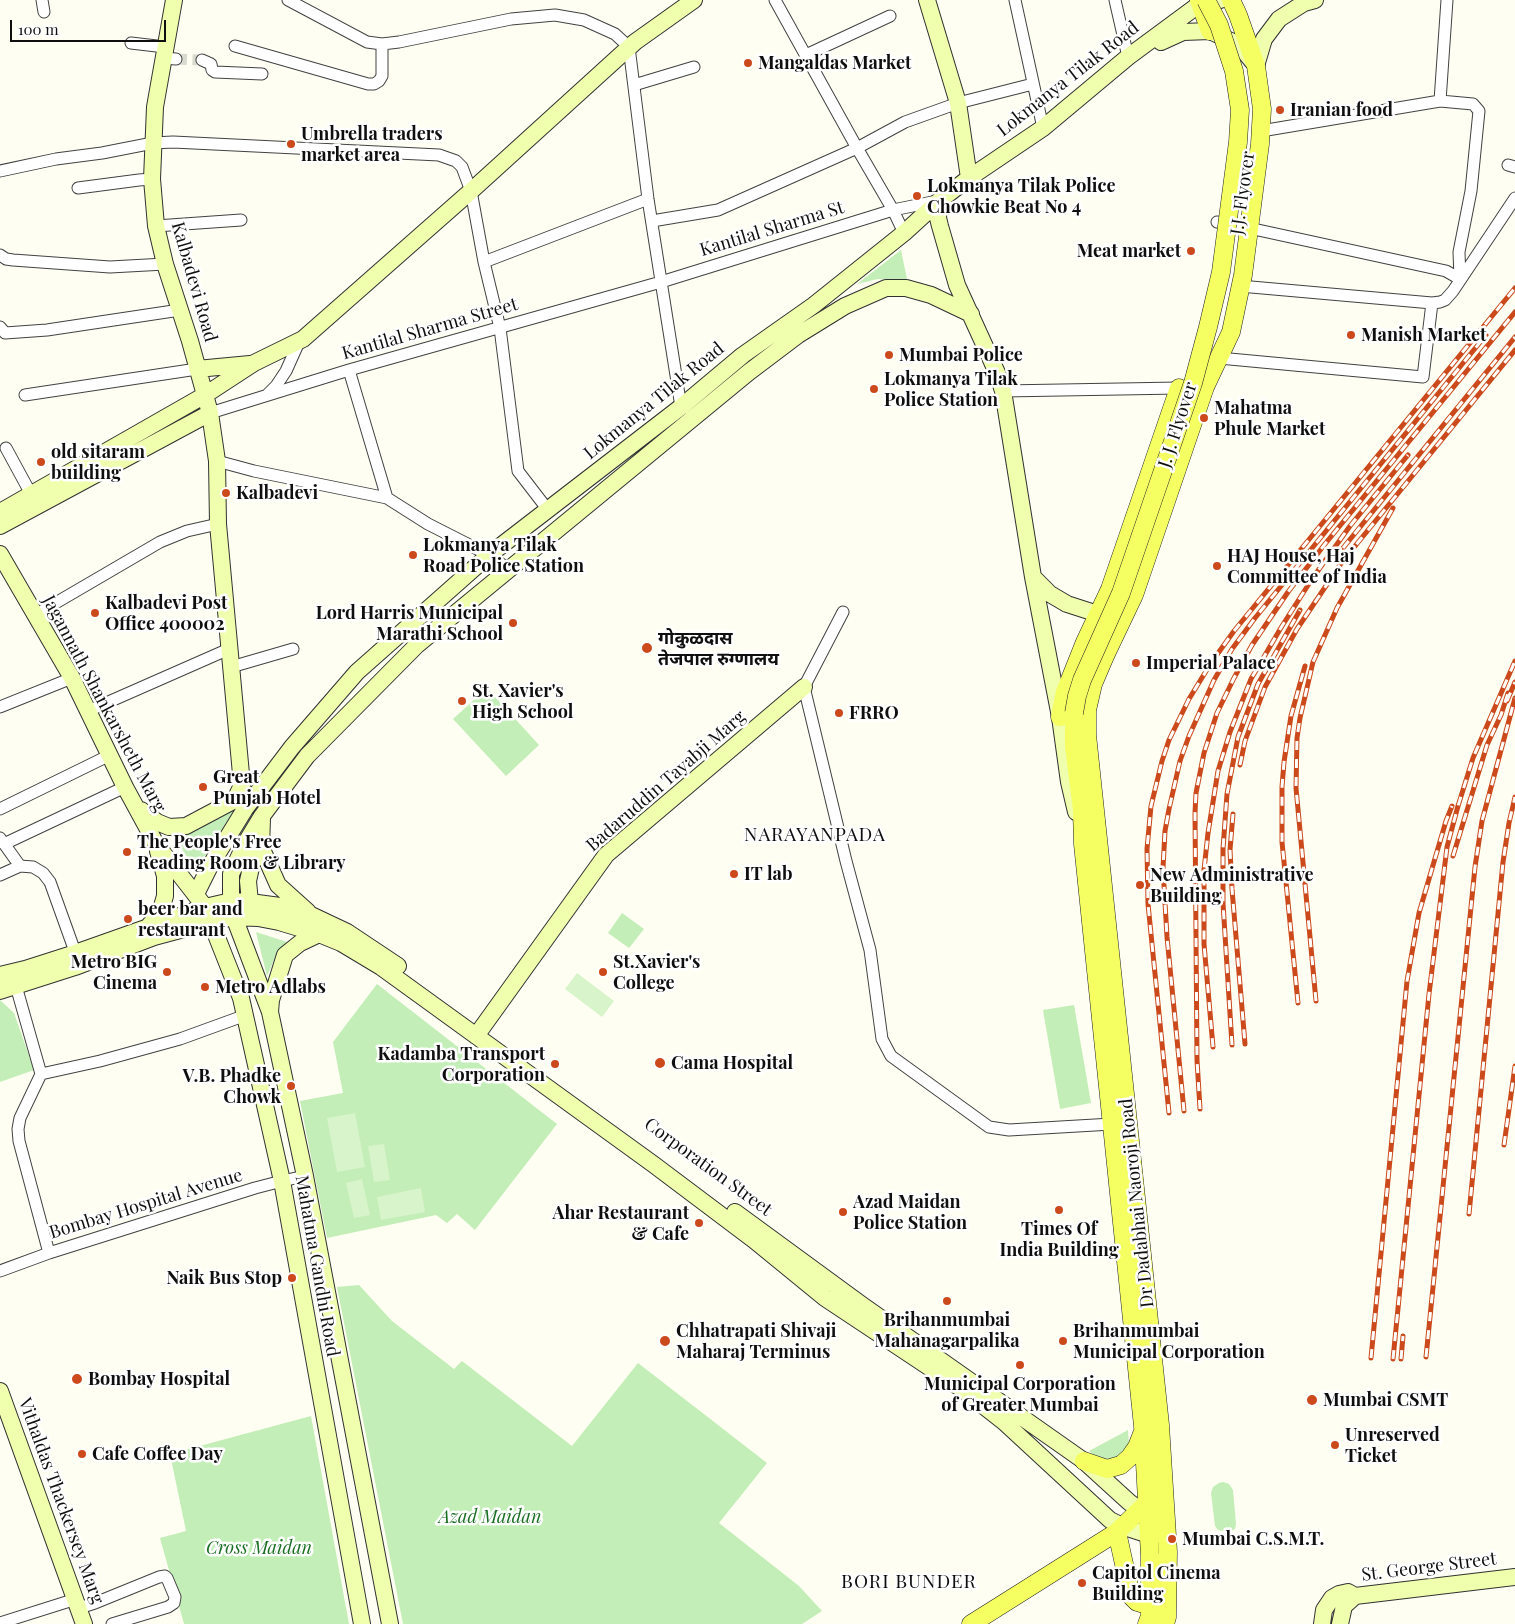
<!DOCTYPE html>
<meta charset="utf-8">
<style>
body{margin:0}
#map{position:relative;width:1515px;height:1624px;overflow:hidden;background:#fefff2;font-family:"Playfair Display",serif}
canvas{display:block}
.scale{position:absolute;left:10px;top:20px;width:156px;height:22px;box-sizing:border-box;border:2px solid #0f0f0f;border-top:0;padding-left:6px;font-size:15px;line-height:18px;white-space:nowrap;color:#0f0f0f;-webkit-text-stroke:4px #fff;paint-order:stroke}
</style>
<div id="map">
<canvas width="1515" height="1624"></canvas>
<div class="scale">100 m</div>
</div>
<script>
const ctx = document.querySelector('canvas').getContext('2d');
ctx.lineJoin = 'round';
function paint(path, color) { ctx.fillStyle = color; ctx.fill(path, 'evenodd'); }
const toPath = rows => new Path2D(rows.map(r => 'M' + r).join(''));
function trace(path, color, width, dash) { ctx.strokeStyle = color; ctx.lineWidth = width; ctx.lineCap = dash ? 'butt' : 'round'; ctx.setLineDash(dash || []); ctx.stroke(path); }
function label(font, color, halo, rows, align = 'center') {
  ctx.font = font + ' "Playfair Display","Noto Sans Devanagari",serif'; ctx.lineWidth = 5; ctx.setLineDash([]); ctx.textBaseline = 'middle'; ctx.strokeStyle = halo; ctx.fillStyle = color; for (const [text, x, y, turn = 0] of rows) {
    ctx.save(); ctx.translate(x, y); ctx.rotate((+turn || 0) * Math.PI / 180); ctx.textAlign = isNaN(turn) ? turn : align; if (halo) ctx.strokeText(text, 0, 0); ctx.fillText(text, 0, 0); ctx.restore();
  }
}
paint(toPath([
 [901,250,908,284,896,280,878,279,857,284],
 [487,688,539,745,506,776,453,719],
 [238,805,195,871,171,830],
 [622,913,644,929,629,948,608,933],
 [256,932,287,942,274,960,267,976],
 [377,984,557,1124,475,1230,457,1214,447,1223,436,1215,327,1238,300,1101,343,1093,333,1042],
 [0,1000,14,1013,34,1070,0,1082],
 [1074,1005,1091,1103,1060,1109,1043,1010],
 [359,1285,392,1321,454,1369,462,1361,572,1446,638,1363,767,1463,719,1523,799,1586,822,1611,802,1624,403,1624,337,1287],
 [311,1416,349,1624,184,1624,160,1538,186,1531,170,1454],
 [1128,1430,1129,1445,1126,1453,1109,1462,1099,1459,1089,1451],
 [1223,1482,1229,1484,1233,1490,1236,1524,1235,1529,1228,1532,1218,1530,1215,1526,1211,1493,1213,1487,1219,1483]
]), '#c3eeb7');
paint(toPath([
 [577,973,614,1001,602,1017,565,989],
 [355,1113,365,1167,337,1172,327,1118],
 [384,1144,390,1180,374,1182,368,1146],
 [362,1179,370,1215,354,1218,346,1183],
 [421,1188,425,1212,381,1220,377,1197]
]), '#d8f4ca');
trace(toPath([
 [176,59,202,60]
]), '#dadbd0', 11, [11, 5.5]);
const street = toPath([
 [42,0,44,12],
 [288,0,367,42,382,44,399,42,511,19,555,15,584,20,615,34,629,47,648,199,681,407],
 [775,0,857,148,893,210,904,233],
 [1015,0,1043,128],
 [1115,0,1128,57],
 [131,43,165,47],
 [235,46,368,84,374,84,379,81,382,76,382,44],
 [806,55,890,16],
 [163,58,176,59],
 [202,60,211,64,212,70,215,72,262,74],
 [634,85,694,67],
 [1440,101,1447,0],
 [1261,131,1440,101,1473,104,1479,111,1471,191,1459,252,1460,279],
 [1508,165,1515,167],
 [0,171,56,159,102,153,153,143,173,142,439,155,456,161,462,167,471,191,484,262,500,328,518,471,548,510],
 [78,188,139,180,152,179],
 [652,221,718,210,857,148,905,122,958,103,1033,84],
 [1217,222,1249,228,1446,271,1460,279],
 [156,226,241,220],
 [0,255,6,259,13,260,110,267,165,264],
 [484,262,648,199],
 [1240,286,1432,303,1440,302,1445,300,1453,291,1515,198],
 [0,327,5,333,47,330,180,310],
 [1219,358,1423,377,1432,303],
 [349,370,387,498],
 [1003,391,1179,388],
 [268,394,276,386,286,371,299,342],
 [25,395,197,369],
 [210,413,349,370,661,282,893,210,937,201],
 [6,448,31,494],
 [217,461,254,471,387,498,428,524,489,555,508,569],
 [843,612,804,687,846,861,870,950,882,1039,891,1056,989,1127,1009,1130,1112,1124],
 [35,615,160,542,187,531,218,524],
 [231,667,293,649],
 [0,707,72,678],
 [88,711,229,649],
 [0,809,110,755],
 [0,838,20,866,33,867,43,873,50,882,78,960],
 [4,844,125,787],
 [0,875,20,866],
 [16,986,41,1074],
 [41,1074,100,1061,180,1039,246,1015],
 [41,1074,20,1118,18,1129,19,1141,49,1253],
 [0,1271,49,1253,255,1188,282,1181,305,1176],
 [79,1608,95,1603,159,1577,165,1576,167,1578,175,1597,174,1603,168,1607,112,1624],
 [0,1623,76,1599]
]);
const secondary = toPath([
 [927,0,958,103,969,178],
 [1161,42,1183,32,1210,31,1239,45,1253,62],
 [1256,66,1264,39,1279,19,1304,3,1315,0],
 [939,201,938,218,940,226,957,285,998,375,1003,391,1033,577,1060,717,1069,782,1076,812],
 [197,369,250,364],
 [0,512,205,395,254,363,303,339,471,191,635,42,694,0],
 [0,526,210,413],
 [0,554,72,678,125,787,156,844,205,907,241,998,282,1181,362,1624],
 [1033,577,1050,594,1067,604,1098,614,1111,613],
 [141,810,157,822,169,827,186,826,235,800,242,785,218,524,217,461,210,413,190,341,165,264,156,226,152,179,155,107,174,0],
 [262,819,261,847,278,885,308,912],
 [196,894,210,866,245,809,292,747,357,672,489,555,681,407,743,355,814,305,904,233,939,201,969,178,1043,128,1128,57,1201,3,1220,0],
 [250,902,248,881,252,863,261,847],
 [147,928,160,913,165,896,165,876,158,851],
 [0,975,25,969,75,953,205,907,231,901,250,902,280,906,311,915,347,932,398,966],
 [0,991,75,967,154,937,210,922,234,917,258,918,279,922,319,934,341,943,381,967,653,1164,754,1240,825,1298,962,1389,1004,1422,1110,1520,1124,1527,1149,1535,1160,1534],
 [270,1012,271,1000,285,955,300,943,319,934],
 [476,1036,606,855,804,687],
 [735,1212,862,1305,1084,1461,1129,1502,1149,1517],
 [0,1391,84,1624],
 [1355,1596,1515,1577],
 [390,1624,305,1176,270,1012,234,917,231,901,231,874,245,844,262,816,307,756,417,645,749,372,798,335,845,306,886,288,906,288,931,295,971,314],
 [1322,1624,1324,1610,1332,1598,1339,1594,1348,1592,1355,1596],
 [1340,1624,1344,1606,1355,1596]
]);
const primary = toPath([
 [1199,0,1210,31],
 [1074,713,1074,746,1082,810,1083,844,1143,1426,1150,1556,1150,1616,1147,1624],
 [1060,717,1065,692,1085,642,1110,589,1179,388],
 [1084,1461,1107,1469,1121,1465,1130,1457,1137,1447,1142,1434],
 [1117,1532,1131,1596,1137,1602,1150,1606],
 [971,1624,1117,1532,1147,1503],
 [1165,1624,1167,1617,1168,1552,1160,1425,1087,735,1087,710,1093,684,1105,656,1134,595,1205,387,1231,332,1243,275,1260,144,1262,109,1256,66,1238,15,1231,0]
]);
trace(street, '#424242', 13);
trace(secondary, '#313131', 18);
trace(primary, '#202020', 19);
trace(street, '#fff', 11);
trace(secondary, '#efffad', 16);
trace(primary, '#f5ff62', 18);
const rail = toPath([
 [1343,548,1515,337],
 [1507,701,1515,682],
 [1240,765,1245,741,1265,687,1297,629,1342,562,1515,350],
 [1233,814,1230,850,1232,889,1245,1044],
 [1453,856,1487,745,1501,715,1508,693],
 [1316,1001,1296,788,1297,738,1300,718,1313,662,1337,608,1393,508],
 [1298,1003,1282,842,1282,787,1284,762,1291,716,1305,666],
 [1232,1045,1223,903,1223,849,1227,794,1238,737,1258,684,1300,610],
 [1213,1047,1204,944,1204,870,1208,833,1218,771,1230,732,1251,679,1282,626,1312,579,1350,526,1408,455],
 [1200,1109,1197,1060,1195,813,1196,793,1204,753,1217,713,1234,678,1252,645,1288,592,1325,544,1515,312],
 [1184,1111,1167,937,1163,868,1165,831,1169,809,1180,761,1189,736,1214,680,1232,649,1255,618,1486,335],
 [1169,1113,1148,904,1147,849,1151,806,1162,761,1169,740,1189,699,1211,663,1234,631,1515,288],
 [1504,1145,1515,1066],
 [1469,1214,1503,862,1509,823,1515,797],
 [1426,1357,1475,867,1482,821,1515,698],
 [1371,1358,1407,981,1419,913,1446,821,1452,806],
 [1393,1359,1429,994,1447,847,1458,806,1473,758,1515,661],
 [1401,1359,1403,1336]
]);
trace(rail, '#cc491b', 5);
trace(rail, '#fff', 3, [9]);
const primaryBridge = toPath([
 [1074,713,1077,696,1082,680,1121,593,1193,383,1208,327,1221,272,1238,142,1240,110,1234,71,1219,25,1206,0]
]);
trace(primaryBridge, '#202020', 19, []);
trace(primaryBridge, '#f5ff62', 18);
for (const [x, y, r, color] of [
 [748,63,5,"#cc491b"],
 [1280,110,5,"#cc491b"],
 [291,144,5,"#cc491b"],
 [917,196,5,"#cc491b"],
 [1191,251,5,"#cc491b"],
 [1351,335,5,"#cc491b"],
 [889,355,5,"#cc491b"],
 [874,389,5,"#cc491b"],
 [1204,418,5,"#cc491b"],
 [41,462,5,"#cc491b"],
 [226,493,5,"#cc491b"],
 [413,555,5,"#cc491b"],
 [1217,566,5,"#cc491b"],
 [95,613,5,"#cc491b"],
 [513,623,5,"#cc491b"],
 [647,648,6,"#cc491b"],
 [1136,663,5,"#cc491b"],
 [462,701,5,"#cc491b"],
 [839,713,5,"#cc491b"],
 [203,787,5,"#cc491b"],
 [127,852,5,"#cc491b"],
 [734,874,5,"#cc491b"],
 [1140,885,5,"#cc491b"],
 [128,919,5,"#cc491b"],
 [167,972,5,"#cc491b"],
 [603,972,5,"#cc491b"],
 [205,987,5,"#cc491b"],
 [660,1063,6,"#cc491b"],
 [555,1064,5,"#cc491b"],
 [291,1086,5,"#cc491b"],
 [1059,1210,5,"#cc491b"],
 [843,1212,5,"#cc491b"],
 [699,1223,5,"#cc491b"],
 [292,1278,5,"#cc491b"],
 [947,1301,5,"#cc491b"],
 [665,1341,6,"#cc491b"],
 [1063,1341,5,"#cc491b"],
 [1020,1365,5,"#cc491b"],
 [77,1379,6,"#cc491b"],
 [1312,1400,6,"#cc491b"],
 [1335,1445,5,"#cc491b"],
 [82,1454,5,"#cc491b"],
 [1172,1539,5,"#cc491b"],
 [1082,1583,5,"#cc491b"]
]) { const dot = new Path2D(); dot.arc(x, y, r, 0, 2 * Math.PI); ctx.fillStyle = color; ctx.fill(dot); trace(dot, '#fff', 2); }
label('bold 18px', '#0f0f0f', '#fff', [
 ["Mangaldas Market",758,63],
 ["Iranian food",1290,110],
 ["Umbrella traders",301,134],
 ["market area",301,155],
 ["Lokmanya Tilak Police",927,186],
 ["Chowkie Beat No 4",927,207],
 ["Meat market",1181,251,"right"],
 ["Manish Market",1361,335],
 ["Mumbai Police",899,355],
 ["Lokmanya Tilak",884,379],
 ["Police Station",884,400],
 ["Mahatma",1214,408],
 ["Phule Market",1214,429],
 ["old sitaram",51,452],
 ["building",51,473],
 ["Kalbadevi",236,493],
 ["Lokmanya Tilak",423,545],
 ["Road Police Station",423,566],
 ["HAJ House, Haj",1227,556],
 ["Committee of India",1227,577],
 ["Kalbadevi Post",105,603],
 ["Office 400002",105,624],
 ["Lord Harris Municipal",503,613,"right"],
 ["Marathi School",503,634,"right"],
 ["गोकुळदास",658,638],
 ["तेजपाल रुग्णालय",658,659],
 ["Imperial Palace",1146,663],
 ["St. Xavier's",472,691],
 ["High School",472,712],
 ["FRRO",849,713],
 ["Great",213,777],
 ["Punjab Hotel",213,798],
 ["The People's Free",137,842],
 ["Reading Room & Library",137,863],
 ["IT lab",744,874],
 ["New Administrative",1150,875],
 ["Building",1150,896],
 ["beer bar and",138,909],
 ["restaurant",138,930],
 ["Metro BIG",157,962,"right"],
 ["Cinema",157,983,"right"],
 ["St.Xavier's",613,962],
 ["College",613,983],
 ["Metro Adlabs",215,987],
 ["Kadamba Transport",545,1054,"right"],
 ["Corporation",545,1075,"right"],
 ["Cama Hospital",671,1063],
 ["V.B. Phadke",281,1076,"right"],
 ["Chowk",281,1097,"right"],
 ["Azad Maidan",853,1202],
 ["Police Station",853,1223],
 ["Ahar Restaurant",689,1213,"right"],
 ["& Cafe",689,1234,"right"],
 ["Times Of",1059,1229,"center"],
 ["India Building",1059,1250,"center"],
 ["Naik Bus Stop",282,1278,"right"],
 ["Brihanmumbai",947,1320,"center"],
 ["Mahanagarpalika",947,1341,"center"],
 ["Chhatrapati Shivaji",676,1331],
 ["Maharaj Terminus",676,1352],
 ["Brihanmumbai",1073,1331],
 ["Municipal Corporation",1073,1352],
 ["Bombay Hospital",88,1379],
 ["Municipal Corporation",1020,1384,"center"],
 ["of Greater Mumbai",1020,1405,"center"],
 ["Mumbai CSMT",1323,1400],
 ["Unreserved",1345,1435],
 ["Ticket",1345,1456],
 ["Cafe Coffee Day",92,1454],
 ["Mumbai C.S.M.T.",1182,1539],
 ["Capitol Cinema",1092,1573],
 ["Building",1092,1594]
], 'left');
label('18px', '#0f0f0f', '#fff', [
 ["Lokmanya Tilak Road",1068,79,-38],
 ["J.J. Flyover",1243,193,-82],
 ["Kantilal Sharma St",772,229,-17],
 ["Kalbadevi Road",194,282,74],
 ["Kantilal Sharma Street",430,329,-16],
 ["Lokmanya Tilak Road",654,401,-39],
 ["J. J. Flyover",1178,425,-72],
 ["Jagannath Shankarsheth Marg",104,704,62],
 ["Badaruddin Tayabji Marg",666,781,-41],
 ["Corporation Street",708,1167,36],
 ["Dr Dadabhai Naoroji Road",1137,1203,-96],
 ["Bombay Hospital Avenue",146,1204,-17],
 ["Mahatma Gandhi Road",317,1266,80],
 ["Vithaldas Thackersey Marg",61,1501,70],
 ["St. George Street",1429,1567,-7]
]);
label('italic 18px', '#196e22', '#fff', [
 ["Azad Maidan",490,1517],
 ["Cross Maidan",259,1548]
]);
ctx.letterSpacing = '1px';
label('19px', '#0f0f0f', '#fff', [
 ["NARAYANPADA",815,835],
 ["BORI BUNDER",909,1582]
]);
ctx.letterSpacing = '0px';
</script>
